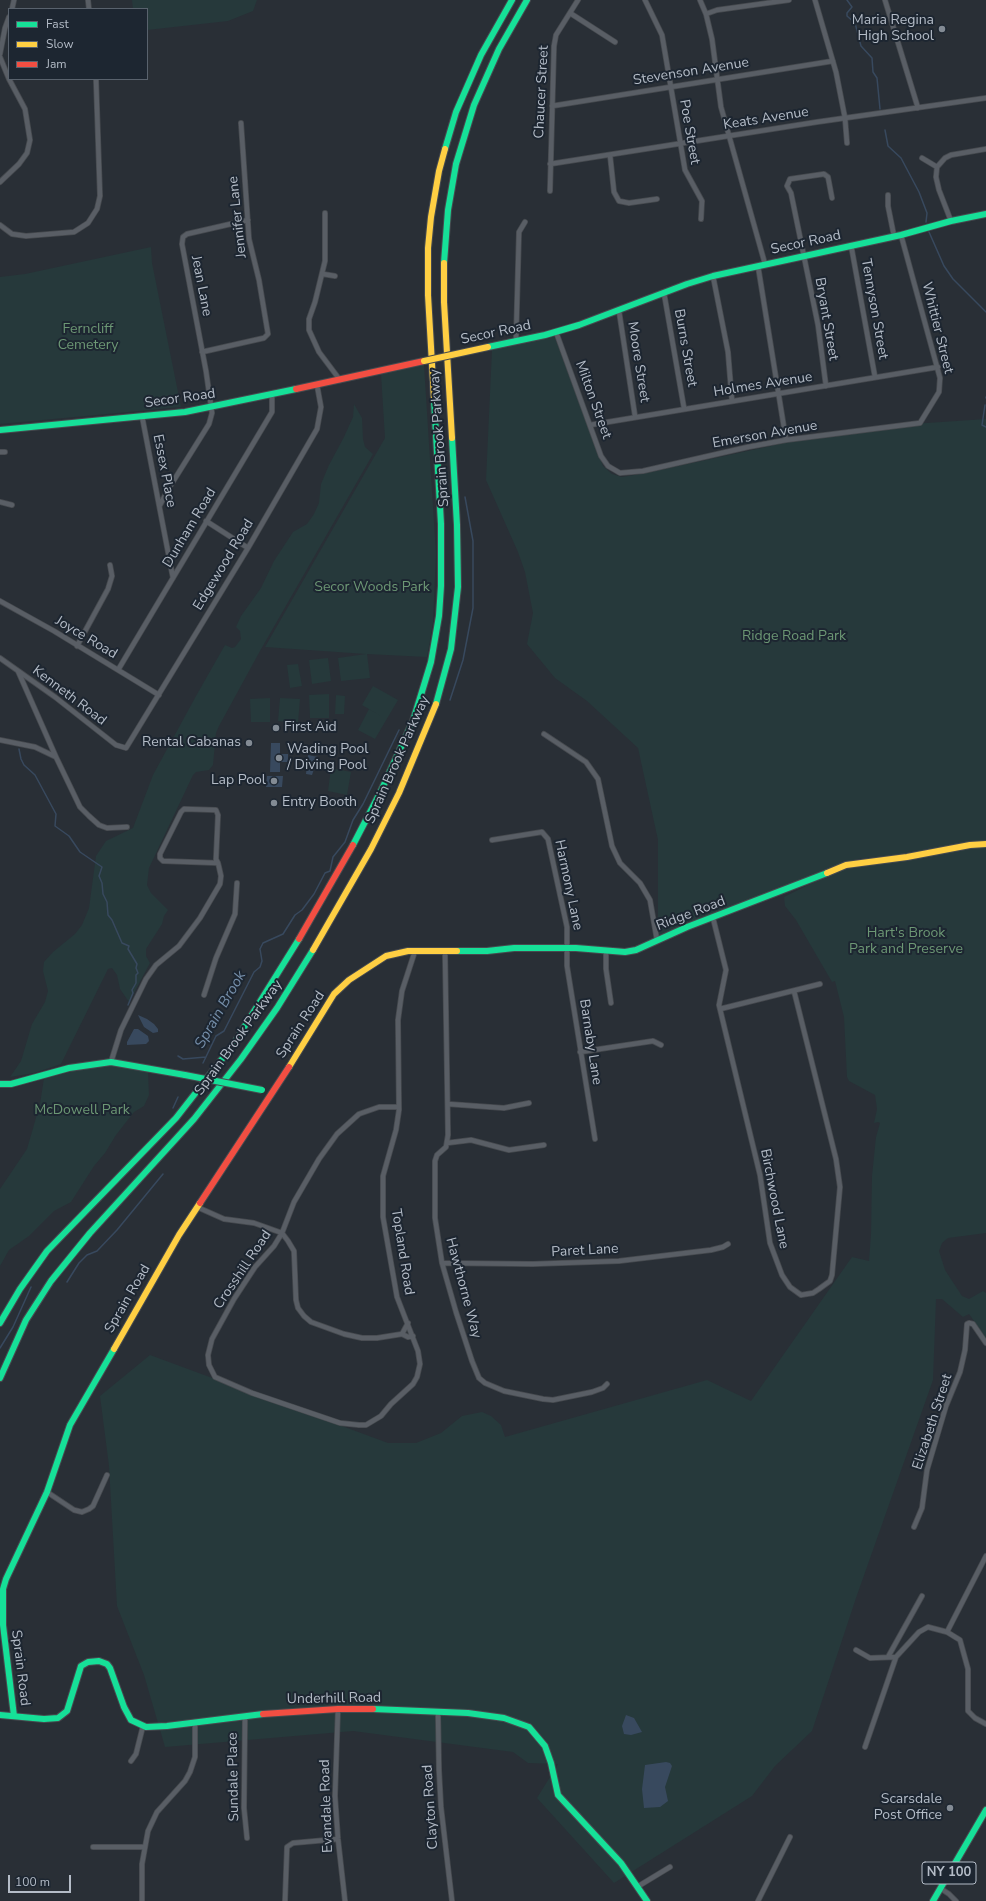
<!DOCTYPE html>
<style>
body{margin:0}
#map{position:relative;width:986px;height:1901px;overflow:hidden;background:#292f36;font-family:"Nunito Sans",sans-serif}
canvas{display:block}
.legend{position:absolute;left:8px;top:8px;width:140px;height:72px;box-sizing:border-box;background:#1d2631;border:1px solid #59626d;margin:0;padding:5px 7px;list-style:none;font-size:12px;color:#b4bcc7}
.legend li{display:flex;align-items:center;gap:8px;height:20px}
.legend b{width:20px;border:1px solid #59626d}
.scale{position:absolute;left:8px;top:1875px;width:63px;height:18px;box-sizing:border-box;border:2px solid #b4bcc7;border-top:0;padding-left:5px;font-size:12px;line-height:14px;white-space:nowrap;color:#b4bcc7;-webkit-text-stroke:3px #1d2631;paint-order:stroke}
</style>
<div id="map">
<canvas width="986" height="1901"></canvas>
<ul class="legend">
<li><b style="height:5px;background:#16e098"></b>Fast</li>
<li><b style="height:5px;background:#ffcf43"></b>Slow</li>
<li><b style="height:5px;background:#f24e42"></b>Jam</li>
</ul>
<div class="scale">100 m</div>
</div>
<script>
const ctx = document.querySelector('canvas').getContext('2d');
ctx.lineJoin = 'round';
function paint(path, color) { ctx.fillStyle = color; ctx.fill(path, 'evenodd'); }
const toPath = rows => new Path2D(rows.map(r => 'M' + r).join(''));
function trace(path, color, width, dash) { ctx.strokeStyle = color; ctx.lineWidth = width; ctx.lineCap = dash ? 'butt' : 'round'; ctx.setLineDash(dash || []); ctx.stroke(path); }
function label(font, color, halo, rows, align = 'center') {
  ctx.font = font + ' "Nunito Sans",sans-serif'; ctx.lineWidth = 4; ctx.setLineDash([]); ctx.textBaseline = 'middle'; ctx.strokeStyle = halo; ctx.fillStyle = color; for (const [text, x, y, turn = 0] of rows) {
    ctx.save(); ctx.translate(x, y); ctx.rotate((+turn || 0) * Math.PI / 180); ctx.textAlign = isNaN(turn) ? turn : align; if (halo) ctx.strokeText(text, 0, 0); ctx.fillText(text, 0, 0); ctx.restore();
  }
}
paint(toPath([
 [132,0,257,0,253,11,228,21,147,30,147,9,133,9],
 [151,247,152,263,181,407,0,424,0,277,25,274],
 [553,336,555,338,603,466,612,474,622,477,646,473,789,442,912,424,986,419,986,841,974,841,902,854,858,859,832,868,734,907,688,922,658,936,658,840,638,748,587,701,555,678,527,644,533,613,525,572,518,552,486,480,492,350,534,339],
 [424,365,436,554,433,623,427,657,367,654,370,678,341,681,338,658,366,654,265,647,385,438,381,374],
 [354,404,362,418,363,439,365,447,373,454,260,651,219,726,216,733,213,765,209,770,196,772,193,775,149,868,147,885,151,893,168,910,164,916,162,924,146,949,146,956,150,963,129,1002,120,989,117,975,112,968,108,969,61,1064,34,1073,10,1077,21,1061,32,1024,45,1002,48,991,43,971,44,962,53,952,75,934,82,925,89,908,96,856,106,841,133,828,153,775,196,696,225,645,232,648,235,647,241,639,240,631,236,627,241,616,261,588,274,561,293,532,307,524,314,514,319,503,321,484,329,465,344,437,353,417],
 [328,658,331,681,312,684,309,660],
 [298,664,302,686,290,688,287,665],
 [373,686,398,700,375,739,358,730,369,709,386,719,362,705],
 [329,694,329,718,310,718,309,695],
 [336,695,345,696,344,714,335,714],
 [270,698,270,722,251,722,250,699],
 [280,698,300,699,298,723,278,721],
 [331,768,351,772,347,795,328,791],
 [973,847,986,847,986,1233,948,1238,942,1243,939,1251,945,1270,962,1296,969,1299,983,1291,986,1293,986,1338,969,1314,963,1317,942,1299,936,1299,933,1380,856,1598,812,1731,775,1766,752,1796,614,1883,537,1798,558,1764,528,1763,513,1752,353,1731,165,1747,144,1675,117,1606,109,1466,100,1396,150,1355,388,1443,416,1443,441,1433,462,1416,482,1412,491,1416,501,1425,505,1437,707,1380,751,1401,852,1257,869,1261,871,1234,872,1176,876,1137,880,1123,878,1122,874,1123,877,1109,875,1095,849,1081,847,1077,844,1017,835,981,832,982,796,920,785,906,784,897,838,870,908,860],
 [110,1064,148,1071,149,1095,144,1106,134,1112,116,1135,105,1153,94,1166,71,1202,54,1211,29,1236,9,1250,0,1266,0,1189,27,1149,40,1104,44,1078,92,1065]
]), '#26393b');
paint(toPath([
 [271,743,280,743,280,754,288,754,288,762,280,762,280,772,270,772],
 [308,755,318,757,312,775,306,774],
 [267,776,283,776,282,787,266,787],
 [138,1015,147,1019,154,1024,158,1029,158,1032,153,1033,144,1027],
 [134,1029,138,1029,148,1036,149,1041,146,1044,127,1045,127,1042],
 [626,1715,634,1718,642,1732,631,1735,624,1734,622,1726],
 [666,1762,670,1763,672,1766,665,1787,668,1801,660,1807,644,1808,642,1789,645,1765]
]), '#38495e');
trace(toPath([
 [847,0,852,7,847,13,847,16,855,23,861,46,872,58,873,72,877,78,880,109],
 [885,130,888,146,901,158,919,192,927,213,926,222],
 [929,232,944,266,953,279,986,312],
 [986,398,986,397],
 [985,405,982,425,986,427],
 [450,700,463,660,473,608,473,541,465,497],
 [19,749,21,759,24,765,35,775,56,814,55,826,69,836,80,852,102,867,99,876,102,883,103,894,107,902,108,915,112,920,122,943,129,946,128,949,137,964,136,968,138,973,136,975,136,983,132,990,133,993,128,1005],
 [178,1056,183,1059,206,1057],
 [203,1063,216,1036,224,1031,254,972,260,967,262,961,260,949,263,943,283,934,295,915,302,910,314,894,325,873,330,871,333,857,345,842,353,820,363,804,399,730],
 [173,1108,178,1097],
 [67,1282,79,1263,87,1255,97,1251,117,1230,163,1174],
 [0,1348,13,1327,31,1287]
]), '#38495e', 1.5);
const street = toPath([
 [88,0,89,9],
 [645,0,662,35,685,170,702,201,701,219],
 [700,0,706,14,712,39,721,107,765,264],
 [815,0,836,72,845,118,847,143],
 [885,0,918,108],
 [12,9,14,0],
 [570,13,615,42],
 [706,14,717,10,789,0],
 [0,54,5,28,9,17],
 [0,57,9,79],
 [552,106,833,61],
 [610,155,614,192,619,201,629,203,657,199],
 [922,158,937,167],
 [550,164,817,122,986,98],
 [0,182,19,164,27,153,30,140,25,109,9,79],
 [550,191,554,46,556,35,578,0],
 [888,195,888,206,894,236],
 [325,213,325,261,315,302,309,319,309,330,319,352,340,380],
 [951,221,939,190,936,177,937,167,945,158,951,155,986,149],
 [0,225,12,234,26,236,74,232,88,223,97,209,100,196,96,79],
 [851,245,875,377],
 [758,266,786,440],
 [323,274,335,276],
 [713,276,728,352,732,401],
 [664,293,684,408],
 [619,311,635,416],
 [556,332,601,456,608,466,620,473,643,471,748,447,786,440,920,423,939,392,940,378,901,235],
 [516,340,519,232,525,222],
 [202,352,264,338,268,334,259,280,249,239,241,123],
 [826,386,818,325,791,193,787,186,790,179,824,174,828,177,832,198],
 [142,416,173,578],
 [590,425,938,367],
 [0,452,5,452],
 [0,502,12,505],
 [160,505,169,488,209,424,212,413,206,371,182,244,183,237,187,234,248,220],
 [206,521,248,548],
 [0,601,54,631,159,695],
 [77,646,108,589,112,576,110,565],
 [0,658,55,697,116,745,126,748,248,548,317,429,321,407,317,385],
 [118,670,272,412,272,395],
 [18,671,56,757],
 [544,734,586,762,598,779,612,846,620,863,640,883,650,900,657,940],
 [0,740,35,747,56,757,80,807,89,816,99,825,107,828,127,827],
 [492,840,542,832,548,839,567,927,567,966,595,1139],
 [713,918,726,970,719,1005,760,1175,770,1243,782,1275,790,1287,801,1295,813,1293,819,1289,830,1281,832,1275,840,1187,836,1159,794,991],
 [606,950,606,969,611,1003],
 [445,951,448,1135,446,1147,437,1155,435,1161,435,1218,442,1263,456,1312,472,1361,479,1378,485,1383,504,1391,543,1399,553,1400,592,1392,603,1388,607,1384],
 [204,995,216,958,235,914,237,883],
 [720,1009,820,984],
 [580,1052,653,1041,661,1045],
 [111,1062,121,1030,146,979,156,965,179,946,200,918,220,884,221,876,219,867,218,863,216,859,218,815,216,810,184,809,181,812,160,854,160,858,163,861,218,863],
 [448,1104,504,1108,529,1103],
 [399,1107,379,1107,359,1114,337,1134,319,1159,294,1202,282,1233,274,1246,255,1267,234,1299,212,1339,208,1355,209,1365,215,1377,252,1393,340,1423,359,1425,366,1425,381,1416,391,1404,413,1384,417,1377,420,1364,418,1351,397,1297,383,1217,383,1176,396,1130,399,1110,398,1020,402,991,415,951],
 [447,1143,471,1140,509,1150,544,1145],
 [197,1207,224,1219,254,1223,282,1233,288,1241,294,1251,296,1300,298,1308,304,1316,311,1322,344,1334,362,1338,377,1338,402,1334,408,1323],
 [442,1263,533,1264,619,1261,711,1250,723,1247,728,1244],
 [402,1334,408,1337,413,1336],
 [47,1492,74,1510,82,1512,89,1509,93,1506,107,1475],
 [914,1527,922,1508,927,1470,946,1406,960,1372,965,1350,967,1324,969,1323,973,1324,986,1343],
 [947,1632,986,1556],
 [856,1650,870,1658,896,1657],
 [888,1657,922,1596],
 [338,1709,335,1796,338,1839,345,1901],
 [438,1712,439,1770,441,1807,452,1901],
 [245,1716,244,1808,247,1838],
 [865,1747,896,1657,919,1632,928,1627,947,1632,960,1640,968,1669,968,1711,975,1718,986,1724],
 [131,1761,136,1754,143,1726],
 [93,1847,144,1847],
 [637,1887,670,1867],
 [940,1888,949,1894,956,1901],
 [142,1901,142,1864,148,1831,157,1812,185,1781,190,1772,195,1757,195,1722],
 [285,1901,287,1847,293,1843,338,1839],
 [758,1901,790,1837]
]);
const fast = toPath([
 [445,149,456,112,481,55,512,0],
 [444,263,448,210,456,164,474,105,499,49,527,0],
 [488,347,545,335,579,325,687,284,713,276,901,235,951,221,986,214],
 [0,430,185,412,296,389],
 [436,704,451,649,458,587,457,525,452,438],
 [353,845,381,791,413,721,431,662,439,616,441,586,441,524,434,399],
 [457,951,487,951,514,948,576,948,625,952,636,950,687,927,827,873],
 [0,1084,11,1084,69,1068,111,1062,185,1075],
 [0,1323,20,1289,47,1251,176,1118,233,1045,299,939],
 [0,1378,26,1320,51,1281,90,1233,194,1119,241,1059,277,1008,313,950],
 [373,1709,468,1713,504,1718,529,1727,545,1746,551,1763,558,1795,621,1863,647,1901],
 [0,1715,44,1719,58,1718,67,1711,81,1666,88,1662,99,1661,107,1664,110,1668,124,1707,131,1720,146,1727,167,1726,263,1714],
 [14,1716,3,1625,3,1589,6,1579,47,1492,70,1425,114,1349],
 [933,1901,986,1810]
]);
const slow = toPath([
 [444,263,444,302,452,438],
 [434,399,428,295,428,248,431,217,439,171,445,149],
 [827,873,846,865,907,857,970,845,986,844],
 [313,950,371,849,399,793,436,704],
 [289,1067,334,994,349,980,386,956,408,951,457,951],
 [114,1349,179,1235,200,1203]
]);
const jam = toPath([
 [296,389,424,361],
 [299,939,353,845],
 [200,1203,289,1067],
 [263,1714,338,1709,373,1709]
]);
trace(street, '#464a4f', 6);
trace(fast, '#464a4f', 8);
trace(slow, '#464a4f', 8);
trace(jam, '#464a4f', 8);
trace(street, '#595e65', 4.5);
trace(fast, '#16e098', 6);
trace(slow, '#ffcf43', 6);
trace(jam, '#f24e42', 6);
const fastBridge = toPath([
 [185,1075,262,1090]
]);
const slowBridge = toPath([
 [424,361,488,347]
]);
trace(fastBridge, '#464a4f', 8, []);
trace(slowBridge, '#464a4f', 8, []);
trace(fastBridge, '#16e098', 6);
trace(slowBridge, '#ffcf43', 6);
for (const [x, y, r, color] of [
 [942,29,4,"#838b94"],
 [276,728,4,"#838b94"],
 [249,743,4,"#838b94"],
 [279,758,4,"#838b94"],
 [274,781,4,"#838b94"],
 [274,803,4,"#838b94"],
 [950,1808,4,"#838b94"]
]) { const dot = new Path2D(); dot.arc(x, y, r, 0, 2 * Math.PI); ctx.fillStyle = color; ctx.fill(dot); trace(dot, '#1d2631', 1.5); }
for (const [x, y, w] of [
 [949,1873,54]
]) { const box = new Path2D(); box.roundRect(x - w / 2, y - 11, w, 22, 3); ctx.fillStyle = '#1d2631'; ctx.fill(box); trace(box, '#b4bcc7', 1); }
label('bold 13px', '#b4bcc7', null, [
 ["NY 100",949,1873]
]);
label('14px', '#b4bcc7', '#1d2631', [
 ["Maria Regina",934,21],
 ["High School",934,37],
 ["First Aid",284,728,"left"],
 ["Rental Cabanas",241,743],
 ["Wading Pool",287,750,"left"],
 ["/ Diving Pool",287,766,"left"],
 ["Lap Pool",266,781],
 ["Entry Booth",282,803,"left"],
 ["Scarsdale",942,1800],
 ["Post Office",942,1816]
], 'right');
label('14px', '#b4bcc7', '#1d2631', [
 ["Stevenson Avenue",691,72,-9],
 ["Chaucer Street",542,92,-87],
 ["Keats Avenue",766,119,-9],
 ["Poe Street",689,132,80],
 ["Jennifer Lane",238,217,-96],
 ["Secor Road",806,243,-12],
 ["Jean Lane",201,286,79],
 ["Tennyson Street",874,309,80],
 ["Bryant Street",826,319,80],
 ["Whittier Street",937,328,76],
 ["Secor Road",496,333,-12],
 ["Burns Street",685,348,80],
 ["Moore Street",638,362,81],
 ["Holmes Avenue",763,385,-9],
 ["Secor Road",180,399,-8],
 ["Milton Street",593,400,70],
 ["Emerson Avenue",765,435,-10],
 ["Sprain Brook Parkway",440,438,-94],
 ["Essex Place",164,471,79],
 ["Dunham Road",190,528,-59],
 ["Edgewood Road",224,565,-59],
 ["Joyce Road",86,638,31],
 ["Kenneth Road",69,696,37],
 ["Sprain Brook Parkway",398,760,-66],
 ["Harmony Lane",568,885,78],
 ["Ridge Road",691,914,-21],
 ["Sprain Road",301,1025,-57],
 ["Sprain Brook Parkway",239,1038,-54],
 ["Barnaby Lane",590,1042,81],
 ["Birchwood Lane",774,1199,79],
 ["Paret Lane",585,1251,-3],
 ["Topland Road",402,1252,81],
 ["Crosshill Road",243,1270,-56],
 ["Hawthorne Way",463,1288,75],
 ["Sprain Road",128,1299,-60],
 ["Elizabeth Street",933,1422,-72],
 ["Sprain Road",20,1668,83],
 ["Underhill Road",334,1699,-1],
 ["Sundale Place",234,1777,-91],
 ["Evandale Road",327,1806,-92],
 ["Clayton Road",431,1807,-94]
]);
label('14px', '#6c9774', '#1d2631', [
 ["Ferncliff",88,330],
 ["Cemetery",88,346],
 ["Secor Woods Park",372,588],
 ["Ridge Road Park",794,637],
 ["Hart's Brook",906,934],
 ["Park and Preserve",906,950],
 ["McDowell Park",82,1111]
]);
label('italic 15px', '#758ea9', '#1d2631', [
 ["Sprain Brook",221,1010,-60]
]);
</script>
